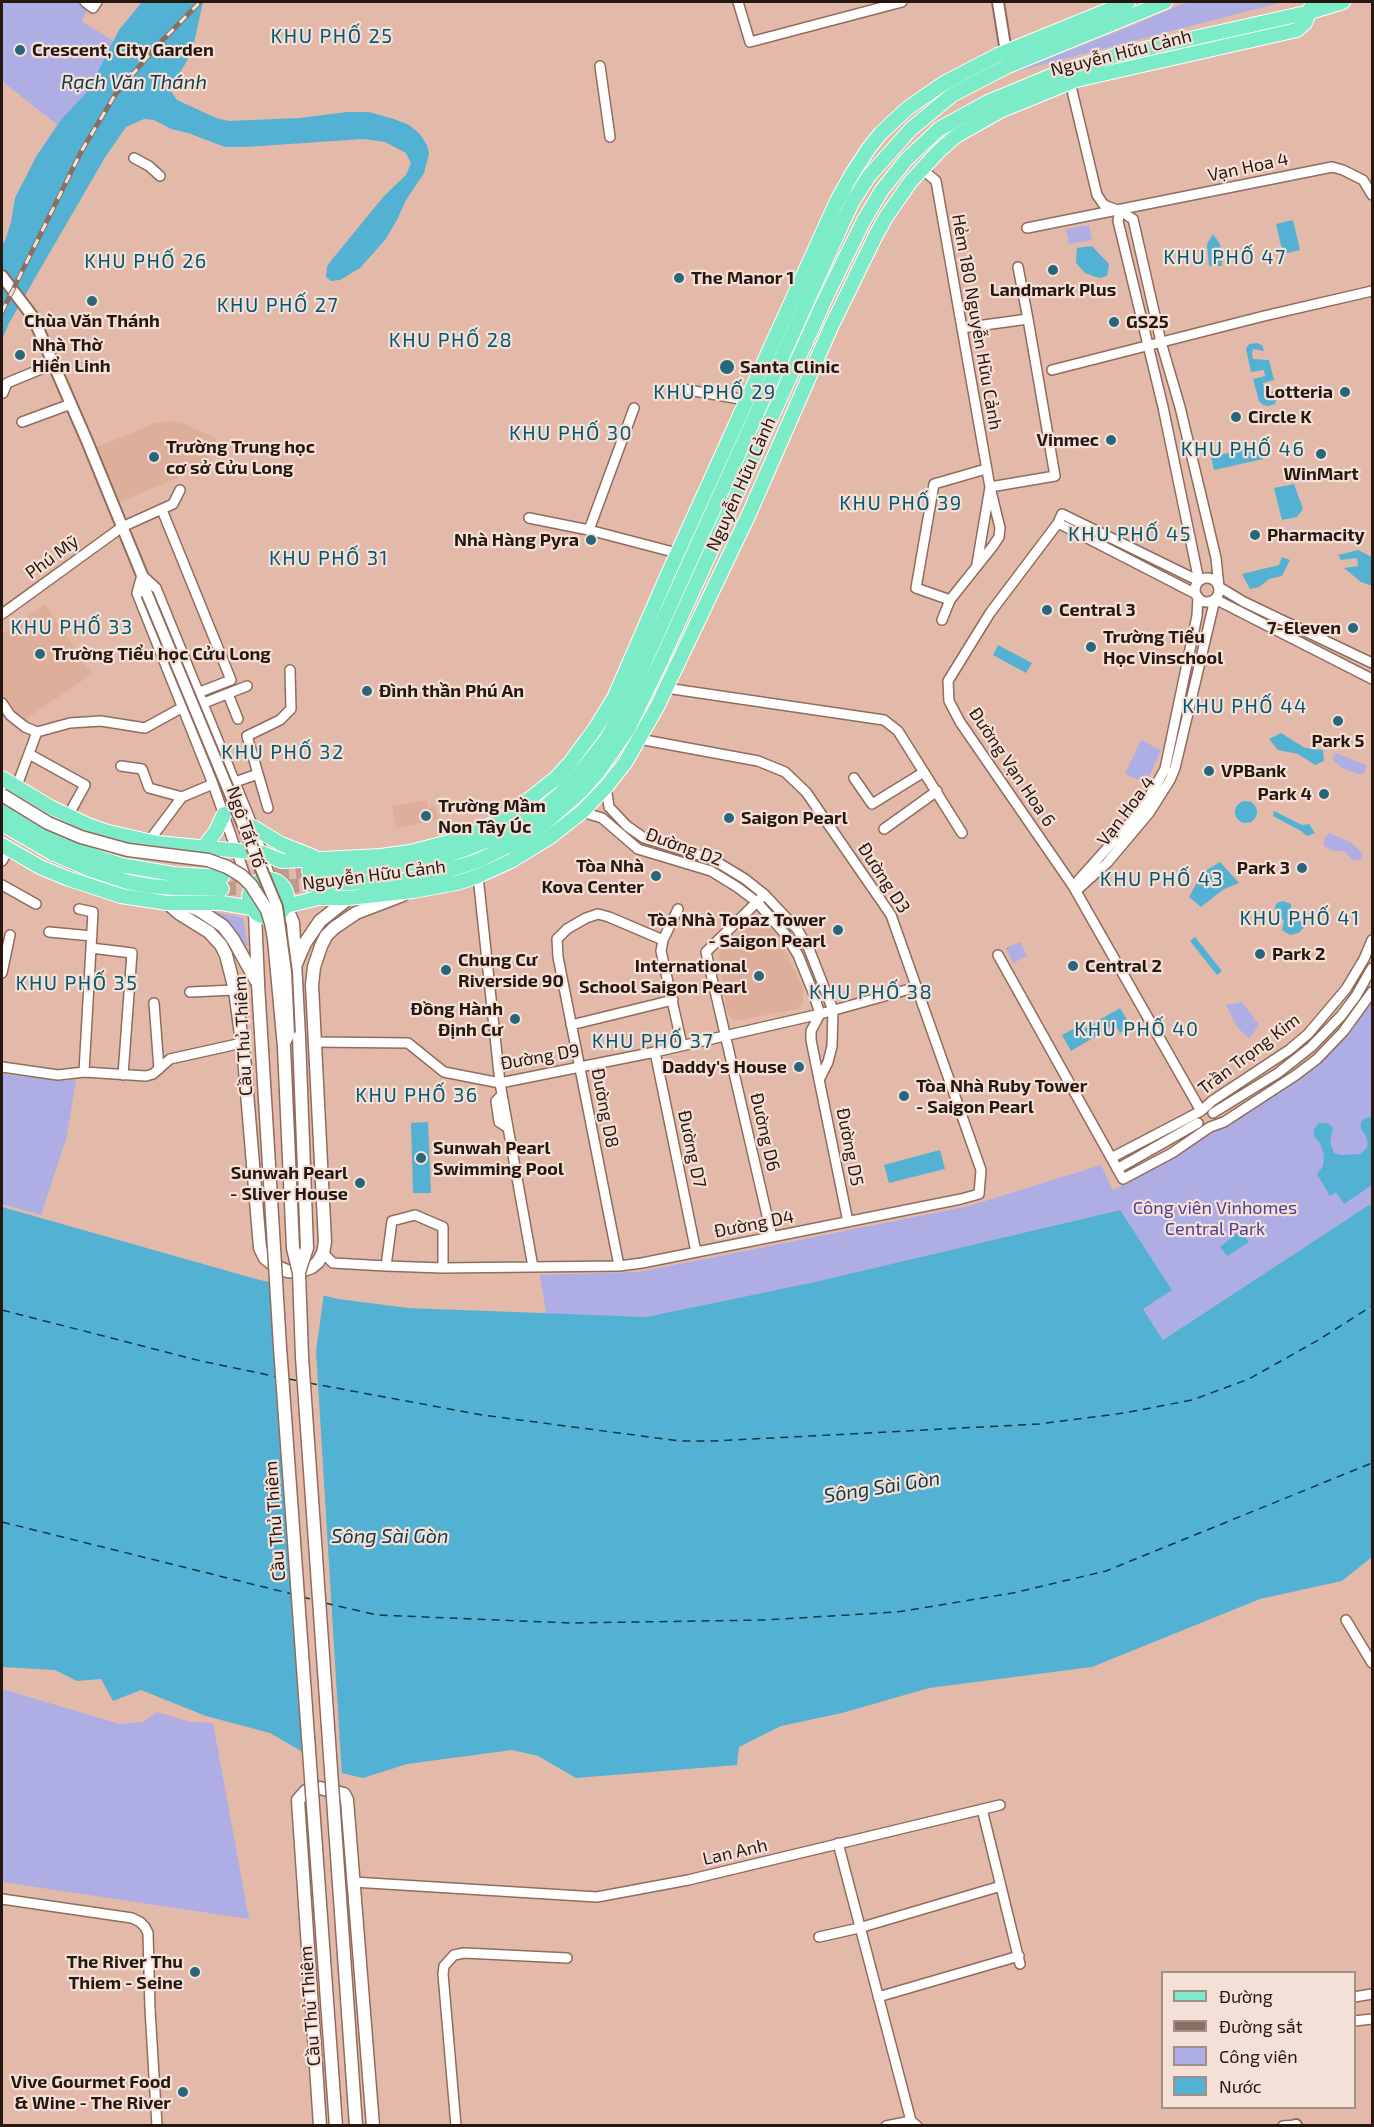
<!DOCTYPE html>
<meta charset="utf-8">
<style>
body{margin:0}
#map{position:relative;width:1374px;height:2127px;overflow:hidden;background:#e3baa9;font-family:"Exo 2",sans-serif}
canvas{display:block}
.frame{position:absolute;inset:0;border:3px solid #261811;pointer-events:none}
.legend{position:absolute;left:1161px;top:1971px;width:195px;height:138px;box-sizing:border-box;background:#f5e0d7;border:2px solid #a29088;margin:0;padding:8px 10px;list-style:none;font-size:18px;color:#261811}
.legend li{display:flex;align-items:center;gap:12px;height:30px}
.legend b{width:30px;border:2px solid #a29088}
</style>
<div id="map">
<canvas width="1374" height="2127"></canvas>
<div class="frame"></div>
<ul class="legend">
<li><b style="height:8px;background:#7cebc7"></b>Đường</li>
<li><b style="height:8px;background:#8b6e62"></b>Đường sắt</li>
<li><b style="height:16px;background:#aeaee4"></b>Công viên</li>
<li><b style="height:16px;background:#53b1d3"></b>Nước</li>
</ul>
</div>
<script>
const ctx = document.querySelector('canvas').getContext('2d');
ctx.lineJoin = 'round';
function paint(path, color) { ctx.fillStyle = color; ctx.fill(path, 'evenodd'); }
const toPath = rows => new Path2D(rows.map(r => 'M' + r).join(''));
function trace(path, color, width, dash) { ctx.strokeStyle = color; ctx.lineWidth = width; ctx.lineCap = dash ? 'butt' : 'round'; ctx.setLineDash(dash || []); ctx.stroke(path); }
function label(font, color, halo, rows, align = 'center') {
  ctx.font = font + ' "Exo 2",sans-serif'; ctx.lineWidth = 4.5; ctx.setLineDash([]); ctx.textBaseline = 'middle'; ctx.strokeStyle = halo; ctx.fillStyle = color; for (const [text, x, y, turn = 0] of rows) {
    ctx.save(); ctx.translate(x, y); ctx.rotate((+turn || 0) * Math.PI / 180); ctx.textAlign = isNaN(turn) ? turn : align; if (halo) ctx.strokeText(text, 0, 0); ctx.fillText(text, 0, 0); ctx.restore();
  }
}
paint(toPath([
 [170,421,187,425,217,439,204,466,118,503,95,448,155,423],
 [45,604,92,674,23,721,12,712,2,696,2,634],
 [427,800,428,808,435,806,438,819,396,829,392,806],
 [754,922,766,922,781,941,803,989,803,1003,798,1009,734,1021,727,1012,719,955,722,947,729,940,748,924]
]), '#ddae99');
paint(toPath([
 [2,2,76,2,87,10,82,21,125,49,60,127,2,81],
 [1187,2,1283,2,1014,72,1124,29],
 [1089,225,1092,240,1069,244,1066,229],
 [1141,740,1161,750,1146,783,1125,774],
 [1336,753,1366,765,1365,773,1358,774,1342,768,1332,759],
 [1329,833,1350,842,1363,853,1360,860,1353,860,1344,851,1333,851,1324,846,1324,839],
 [216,912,243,918,248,946,246,946,234,928],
 [1020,942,1027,956,1013,963,1006,948],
 [1372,999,1372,1203,1163,1340,1143,1309,1172,1290,1119,1210,815,1282,646,1317,546,1314,540,1275,638,1272,735,1253,969,1206,1101,1165,1113,1190,1171,1159,1292,1083,1313,1067,1348,1032],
 [1242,1002,1259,1025,1249,1039,1237,1027,1226,1005],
 [2,1074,63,1081,76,1079,67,1136,41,1215,2,1204],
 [2,1689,120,1724,143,1722,157,1712,191,1722,213,1723,249,1919,2,1882]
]), '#aeaee4');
paint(toPath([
 [142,2,203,2,192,52,170,90,177,100,216,118,229,121,299,118,347,112,369,112,394,119,409,125,419,133,427,145,429,154,424,173,406,200,397,220,385,240,360,268,340,280,331,281,326,277,327,267,330,262,384,196,406,175,411,163,406,153,385,142,364,139,245,147,225,147,188,133,171,129,154,120,144,119,126,127,104,159,9,323,2,340,2,245,5,241,11,222,15,198,37,155,61,120,88,91,119,30],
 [1293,220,1300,250,1283,254,1276,224],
 [1213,234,1220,244,1222,266,1209,266,1207,244],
 [1092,246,1109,264,1107,276,1099,278,1085,273,1076,263,1077,248],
 [1257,343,1262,345,1264,351,1253,349,1252,353,1253,359,1269,360,1274,380,1263,383,1265,393,1276,391,1277,397,1275,404,1269,406,1263,405,1259,401,1253,379,1265,376,1264,370,1251,372,1246,349,1249,344],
 [1259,446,1263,459,1214,470,1211,457],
 [1294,484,1303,509,1297,517,1282,520,1274,488],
 [1358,550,1372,557,1372,586,1361,582,1344,568,1358,566,1357,558,1341,560,1338,555],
 [1282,557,1290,560,1282,576,1269,579,1259,587,1250,589,1242,574,1279,565],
 [998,645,1032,663,1026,673,993,655],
 [1281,733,1305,748,1323,750,1324,761,1315,765,1298,754,1278,750,1269,739],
 '1235 812a11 11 0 1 1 22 0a11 11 0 1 1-22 0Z',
 [1274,811,1302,825,1309,824,1315,833,1307,836,1301,831,1273,816],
 [1220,862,1239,883,1224,889,1201,907,1189,897,1202,873],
 [1283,901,1291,904,1291,915,1294,920,1305,922,1306,926,1298,933,1290,935,1282,930,1284,921,1276,913,1275,907,1277,903],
 [1195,937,1222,971,1217,975,1190,941],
 [1120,1008,1131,1026,1120,1033,1115,1025,1071,1051,1062,1035,1073,1029,1077,1033],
 [1372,1116,1372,1185,1344,1204,1336,1192,1330,1196,1317,1174,1323,1166,1324,1155,1320,1143,1314,1136,1314,1129,1319,1123,1328,1123,1333,1128,1330,1142,1334,1153,1341,1155,1360,1154,1366,1149,1368,1144,1366,1136,1361,1129,1361,1122,1364,1119],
 [428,1122,431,1193,413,1193,411,1123],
 [940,1150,945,1169,889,1183,884,1165],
 [1372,1203,1372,1557,1342,1581,1260,1599,1092,1667,929,1688,842,1713,781,1726,739,1747,737,1765,576,1778,538,1756,512,1750,407,1764,363,1778,337,1772,270,1733,206,1716,141,1690,113,1701,101,1679,77,1681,55,1670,2,1667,2,1207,256,1279,338,1299,408,1308,646,1317,815,1282,1120,1210,1172,1290,1143,1309,1163,1340],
 [1240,1231,1249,1242,1227,1256,1220,1247]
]), '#53b1d3');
paint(toPath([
 [271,1280,324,1293,316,1351,342,1777,335,1775,304,1756]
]), '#e3baa9');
trace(toPath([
 [2,1310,201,1361,278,1377],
 [289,1379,299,1381],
 [309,1383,482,1415,680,1441,715,1441,1039,1424,1124,1413,1192,1400,1249,1379,1320,1339,1372,1306],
 [2,1522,292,1594],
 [302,1597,315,1600],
 [325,1603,377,1615,571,1623,765,1620,897,1612,1013,1593,1106,1571,1372,1463]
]), '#0f3a48', 1.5, [8, 6]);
trace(toPath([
 [233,876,309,871],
 [222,889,310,885]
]), '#bd9a8b', 14, [14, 7]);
const minor = toPath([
 [85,2,93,8,97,2],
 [738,2,750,42,902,2],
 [600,66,610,137],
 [1070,82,1097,195,1104,205,1120,211,1133,219,1161,342,1180,407,1216,558,1219,587,1244,602,1372,663],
 [134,158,149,166,160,176],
 [921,168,936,181,990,487,1000,528,999,537,993,546,950,600,942,620],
 [1120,211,1118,221,1163,407,1199,581],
 [1027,228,1332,167,1343,170,1363,180,1372,195],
 [1018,267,1028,319],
 [962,328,1028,319,1055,476,990,487,977,564],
 [1052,370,1264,316,1372,291],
 [683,389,746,400],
 [3,393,7,383,53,364],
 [22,422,71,404],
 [162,510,231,680,200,692],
 [529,518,589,530,677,553],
 [1058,523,1196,594],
 [589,530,634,408],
 '1195 590a12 12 0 1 1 24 0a12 12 0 1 1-24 0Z',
 [1199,581,1062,514,1058,523,990,613,948,681,949,701,960,722,1073,886,1201,1111],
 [950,600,916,588,934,484,986,469],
 [2,614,122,527,173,504,180,490],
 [666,688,884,720,898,731,962,833],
 [228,694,238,719],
 [2,703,10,715,25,727,37,732],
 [204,703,247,686],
 [37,732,70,723,101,721,145,728,183,707],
 [29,754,85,785,68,816],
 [121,766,142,769,149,788,182,797,213,784],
 [854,778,872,804,924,772],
 [235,782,258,774],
 [606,787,609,807,627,826,644,838,712,859,745,879,765,895,797,929,809,949,833,1010,832,1046,828,1062,820,1078],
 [16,788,37,732],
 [268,808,247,736,280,720,291,709,290,670],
 [582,812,602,818,638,849,711,871,737,887,757,902,785,934,798,955,813,992,820,1014,811,1031,811,1040,848,1222],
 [884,829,937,791],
 [149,841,182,797],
 [2,861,9,849],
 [478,876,500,1083,533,1267],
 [247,881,213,784,137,593,142,575,156,588,253,827,271,879],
 [1077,882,1143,808,1165,769,1197,616,1198,597],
 [2,885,36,904],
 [1076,891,1107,863,1149,813,1170,780,1175,768,1215,599,1372,679],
 [761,898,706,952,772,1237],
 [79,909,93,912,84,1072],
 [678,909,663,940,661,951,682,1045],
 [49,932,92,936],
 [91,948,132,953,123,1075],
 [998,955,1123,1179,1172,1153,1210,1127,1224,1122,1296,1075,1317,1059,1343,1032,1372,992],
 [2,973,10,935],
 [190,992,235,990],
 [154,1003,159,1069],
 [571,1025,673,1000],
 [314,1042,408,1043,444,1072,500,1083,655,1052,820,1014,917,987],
 [655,1052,696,1252],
 [2,1067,58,1075,84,1072,146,1076,153,1074,170,1059,242,1043],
 [502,1095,496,1101,499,1122,508,1128],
 [1213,1113,1278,1073,1311,1047,1341,1016,1356,996,1372,968],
 [1111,1158,1201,1111,1212,1101,1289,1050,1308,1034,1346,989,1364,959,1372,940],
 [1117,1169,1198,1123],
 [323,1253,333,1263,386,1266,443,1268,619,1266,642,1263,961,1199,979,1194,981,1170,891,915,806,792,785,772,758,761,639,739],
 [386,1266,392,1221,415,1215,443,1227,443,1268],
 [619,1266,558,957,557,939,567,929,586,918,598,914,609,917,663,940],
 [1346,1620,1372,1663],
 [982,1809,1020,1964],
 [838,1843,911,2121,917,2126],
 [353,1882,597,1897,688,1880,1000,1805],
 [2,1899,132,1918,140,1922,145,1927,148,1933,150,2009,157,2126],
 [819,1937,859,1928,1001,1886],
 [878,1997,1019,1956],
 [1354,1997,1372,1994],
 [1354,2021,1372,2019],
 [456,2126,443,1974,444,1966,454,1955,464,1953,567,1958],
 [886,2126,911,2121],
 [1283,2126,1296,2125]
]);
const tertiary = toPath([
 [998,2,1006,52],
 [2,276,33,317,87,441,142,575,147,594],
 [1296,2125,1296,2126]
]);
const secondary = toPath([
 [167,903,180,914,209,932,221,945,226,955,235,990,244,1057,260,1248,265,1258,275,1266,287,1271,298,1272,312,1267,318,1262,323,1253,325,1242,312,985,314,967,321,946,326,936,334,928,356,913,403,895],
 [184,904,199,910,223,926,233,939,258,984],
 [286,906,293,923,299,1037],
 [255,913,258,983],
 [296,964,305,943,320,921,349,898],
 [320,2126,298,1800,306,1791,320,1788,344,1794,347,1800,373,2126]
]);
const primary = toPath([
 [2,778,50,807,88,825,108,832,157,843,262,853,282,861,381,856,410,852,457,840,495,823,513,812,555,779,569,764,595,729,614,698,668,574,837,201,852,174,869,148,881,133,908,108,944,83,998,55,1128,2],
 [2,811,32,830,62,845,121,865,173,874,222,877],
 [2,824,52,853,89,869,128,882,150,886,173,888,222,889],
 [253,827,281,844,314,857],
 [2,845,40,867,69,879,121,896,167,903,222,903,251,908],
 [203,848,216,831,224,814],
 [309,871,390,866,419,863,447,856,499,836,539,812,560,794,580,773,606,740,627,701,842,224,853,201,869,176,911,129,952,95,1008,66,1165,2],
 '249 898a19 19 0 1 1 38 0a19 19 0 1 1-38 0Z',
 [310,885,407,880,437,874,477,861,525,838,545,823,580,792,598,772,628,729,661,661,828,293,864,220,882,190,906,160,939,129,988,102,1063,71,1118,55,1310,12,1343,2],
 [286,906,318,898,349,898,413,891,457,883,478,876,511,861,550,837,582,812,606,787,625,763,657,707,749,514,831,327,876,235,886,217,911,181,940,150,956,136,1002,110,1076,80,1297,30,1305,23,1313,2]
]);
trace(minor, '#916c5c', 12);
trace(tertiary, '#916c5c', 14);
trace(secondary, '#916c5c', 15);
trace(primary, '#fff', 16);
trace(minor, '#fff', 9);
trace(tertiary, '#fff', 10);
trace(secondary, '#fff', 12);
trace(primary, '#7cebc7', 14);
const rail = toPath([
 [2,312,82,150,115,95,156,47,200,2]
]);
trace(rail, '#8b6e62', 5);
trace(rail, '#f5e0d7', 3, [9]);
const tertiaryBridge = toPath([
 [147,594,277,907,286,972,289,1035,286,1041]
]);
const secondaryBridge = toPath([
 [2,795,48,823,81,837,128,850,208,860,227,867,242,876,251,885,267,910,271,923,274,939,284,1047,293,1248,299,1273,302,1357,356,2126],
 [258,984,280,1347,336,2126],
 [299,1037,307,1248,299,1272]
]);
trace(tertiaryBridge, '#916c5c', 14, []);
trace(secondaryBridge, '#916c5c', 15, []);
trace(tertiaryBridge, '#fff', 10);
trace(secondaryBridge, '#fff', 12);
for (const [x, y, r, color] of [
 [20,50,6,"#28667c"],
 [1053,270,6,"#28667c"],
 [679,278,6,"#28667c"],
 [92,301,6,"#28667c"],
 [1114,322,6,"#28667c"],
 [20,355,6,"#28667c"],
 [727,367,8,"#28667c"],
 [1345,392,6,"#28667c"],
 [1236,417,6,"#28667c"],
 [1111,440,6,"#28667c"],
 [1321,454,6,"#28667c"],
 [154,457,6,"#28667c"],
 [1255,535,6,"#28667c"],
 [591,540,6,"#28667c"],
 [1047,610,6,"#28667c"],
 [1353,628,6,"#28667c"],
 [1091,647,6,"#28667c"],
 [40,654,6,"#28667c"],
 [367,691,6,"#28667c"],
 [1338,721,6,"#28667c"],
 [1209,771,6,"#28667c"],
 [1324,794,6,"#28667c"],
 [426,816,6,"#28667c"],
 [729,818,6,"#28667c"],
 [1302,868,6,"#28667c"],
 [656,876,6,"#28667c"],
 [838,930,6,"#28667c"],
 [1260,954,6,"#28667c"],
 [1073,966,6,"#28667c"],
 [446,970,6,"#28667c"],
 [759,976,6,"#28667c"],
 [515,1019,6,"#28667c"],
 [799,1067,6,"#28667c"],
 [904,1096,6,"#28667c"],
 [421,1158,6,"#28667c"],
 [360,1183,6,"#28667c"],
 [195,1972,6,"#28667c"],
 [183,2092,6,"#28667c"]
]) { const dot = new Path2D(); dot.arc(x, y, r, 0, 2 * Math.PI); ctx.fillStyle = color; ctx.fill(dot); trace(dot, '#f5e0d7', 2); }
label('bold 18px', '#261811', '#f5e0d7', [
 ["Crescent, City Garden",32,50],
 ["The Manor 1",691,278],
 ["Landmark Plus",1053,290,"center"],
 ["Chùa Văn Thánh",92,321,"center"],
 ["GS25",1126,322],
 ["Nhà Thờ",32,345],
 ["Hiển Linh",32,366],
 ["Santa Clinic",740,367],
 ["Lotteria",1333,392,"right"],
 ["Circle K",1248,417],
 ["Vinmec",1099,440,"right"],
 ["Trường Trung học",166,447],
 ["cơ sở Cửu Long",166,468],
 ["WinMart",1321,474,"center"],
 ["Pharmacity",1267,535],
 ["Nhà Hàng Pyra",579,540,"right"],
 ["Central 3",1059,610],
 ["7-Eleven",1341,628,"right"],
 ["Trường Tiểu",1103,637],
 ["Học Vinschool",1103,658],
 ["Trường Tiểu học Cửu Long",52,654],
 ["Đình thần Phú An",379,691],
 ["Park 5",1338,741,"center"],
 ["VPBank",1221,771],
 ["Park 4",1312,794,"right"],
 ["Trường Mầm",438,806],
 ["Non Tây Úc",438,827],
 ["Saigon Pearl",741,818],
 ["Tòa Nhà",644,866,"right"],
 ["Kova Center",644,887,"right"],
 ["Park 3",1290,868,"right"],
 ["Tòa Nhà Topaz Tower",826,920,"right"],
 ["- Saigon Pearl",826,941,"right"],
 ["Park 2",1272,954],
 ["Chung Cư",458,960],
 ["Riverside 90",458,981],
 ["International",747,966,"right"],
 ["School Saigon Pearl",747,987,"right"],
 ["Central 2",1085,966],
 ["Đồng Hành",503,1009,"right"],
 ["Định Cư",503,1030,"right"],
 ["Daddy's House",787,1067,"right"],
 ["Tòa Nhà Ruby Tower",916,1086],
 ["- Saigon Pearl",916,1107],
 ["Sunwah Pearl",433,1148],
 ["Swimming Pool",433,1169],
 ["Sunwah Pearl",348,1173,"right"],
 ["- Sliver House",348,1194,"right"],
 ["The River Thu",183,1962,"right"],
 ["Thiem - Seine",183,1983,"right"],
 ["Vive Gourmet Food",171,2082,"right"],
 ["& Wine - The River",171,2103,"right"]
], 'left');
label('18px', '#261811', '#f5e0d7', [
 ["Nguyễn Hữu Cảnh",1121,53,-14],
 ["Vạn Hoa 4",1248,167,-12],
 ["Hẻm 180 Nguyễn Hữu Cảnh",977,322,80],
 ["Nguyễn Hữu Cảnh",741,484,-66],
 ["Phú Mỹ",52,557,-36],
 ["Đường Vạn Hoa 6",1012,767,56],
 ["Vạn Hoa 4",1126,811,-53],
 ["Ngô Tất Tố",246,827,71],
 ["Đường D2",684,847,20],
 ["Nguyễn Hữu Cảnh",374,875,-7],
 ["Đường D3",884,878,57],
 ["Cầu Thủ Thiêm",243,1036,-93],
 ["Trần Trọng Kim",1249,1054,-37],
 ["Đường D9",540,1057,-10],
 ["Đường D8",605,1108,79],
 ["Đường D6",765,1132,77],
 ["Đường D5",850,1147,79],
 ["Đường D7",692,1149,78],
 ["Đường D4",754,1224,-11],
 ["Cầu Thủ Thiêm",275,1521,-94],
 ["Lan Anh",735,1852,-13],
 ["Cầu Thủ Thiêm",310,2006,-94]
]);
label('18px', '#4a4194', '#f5e0d7', [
 ["Công viên Vinhomes",1215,1208],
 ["Central Park",1215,1229]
]);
ctx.letterSpacing = '1.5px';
label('20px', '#025870', '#f5e0d7', [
 ["KHU PHỐ 25",332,36],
 ["KHU PHỐ 47",1225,257],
 ["KHU PHỐ 26",146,261],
 ["KHU PHỐ 27",278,305],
 ["KHU PHỐ 28",451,340],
 ["KHU PHỐ 29",715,392],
 ["KHU PHỐ 30",571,433],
 ["KHU PHỐ 46",1243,449],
 ["KHU PHỐ 39",901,503],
 ["KHU PHỐ 45",1130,534],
 ["KHU PHỐ 31",329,558],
 ["KHU PHỐ 33",72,627],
 ["KHU PHỐ 44",1245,706],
 ["KHU PHỐ 32",283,752],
 ["KHU PHỐ 43",1162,879],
 ["KHU PHỐ 41",1300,918],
 ["KHU PHỐ 35",77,983],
 ["KHU PHỐ 38",871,992],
 ["KHU PHỐ 40",1137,1029],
 ["KHU PHỐ 37",653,1041],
 ["KHU PHỐ 36",417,1095]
]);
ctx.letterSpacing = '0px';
label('italic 20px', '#0f3a48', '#f5e0d7', [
 ["Rạch Văn Thánh",134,82],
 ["Sông Sài Gòn",882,1487,-9],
 ["Sông Sài Gòn",390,1536]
]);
</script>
